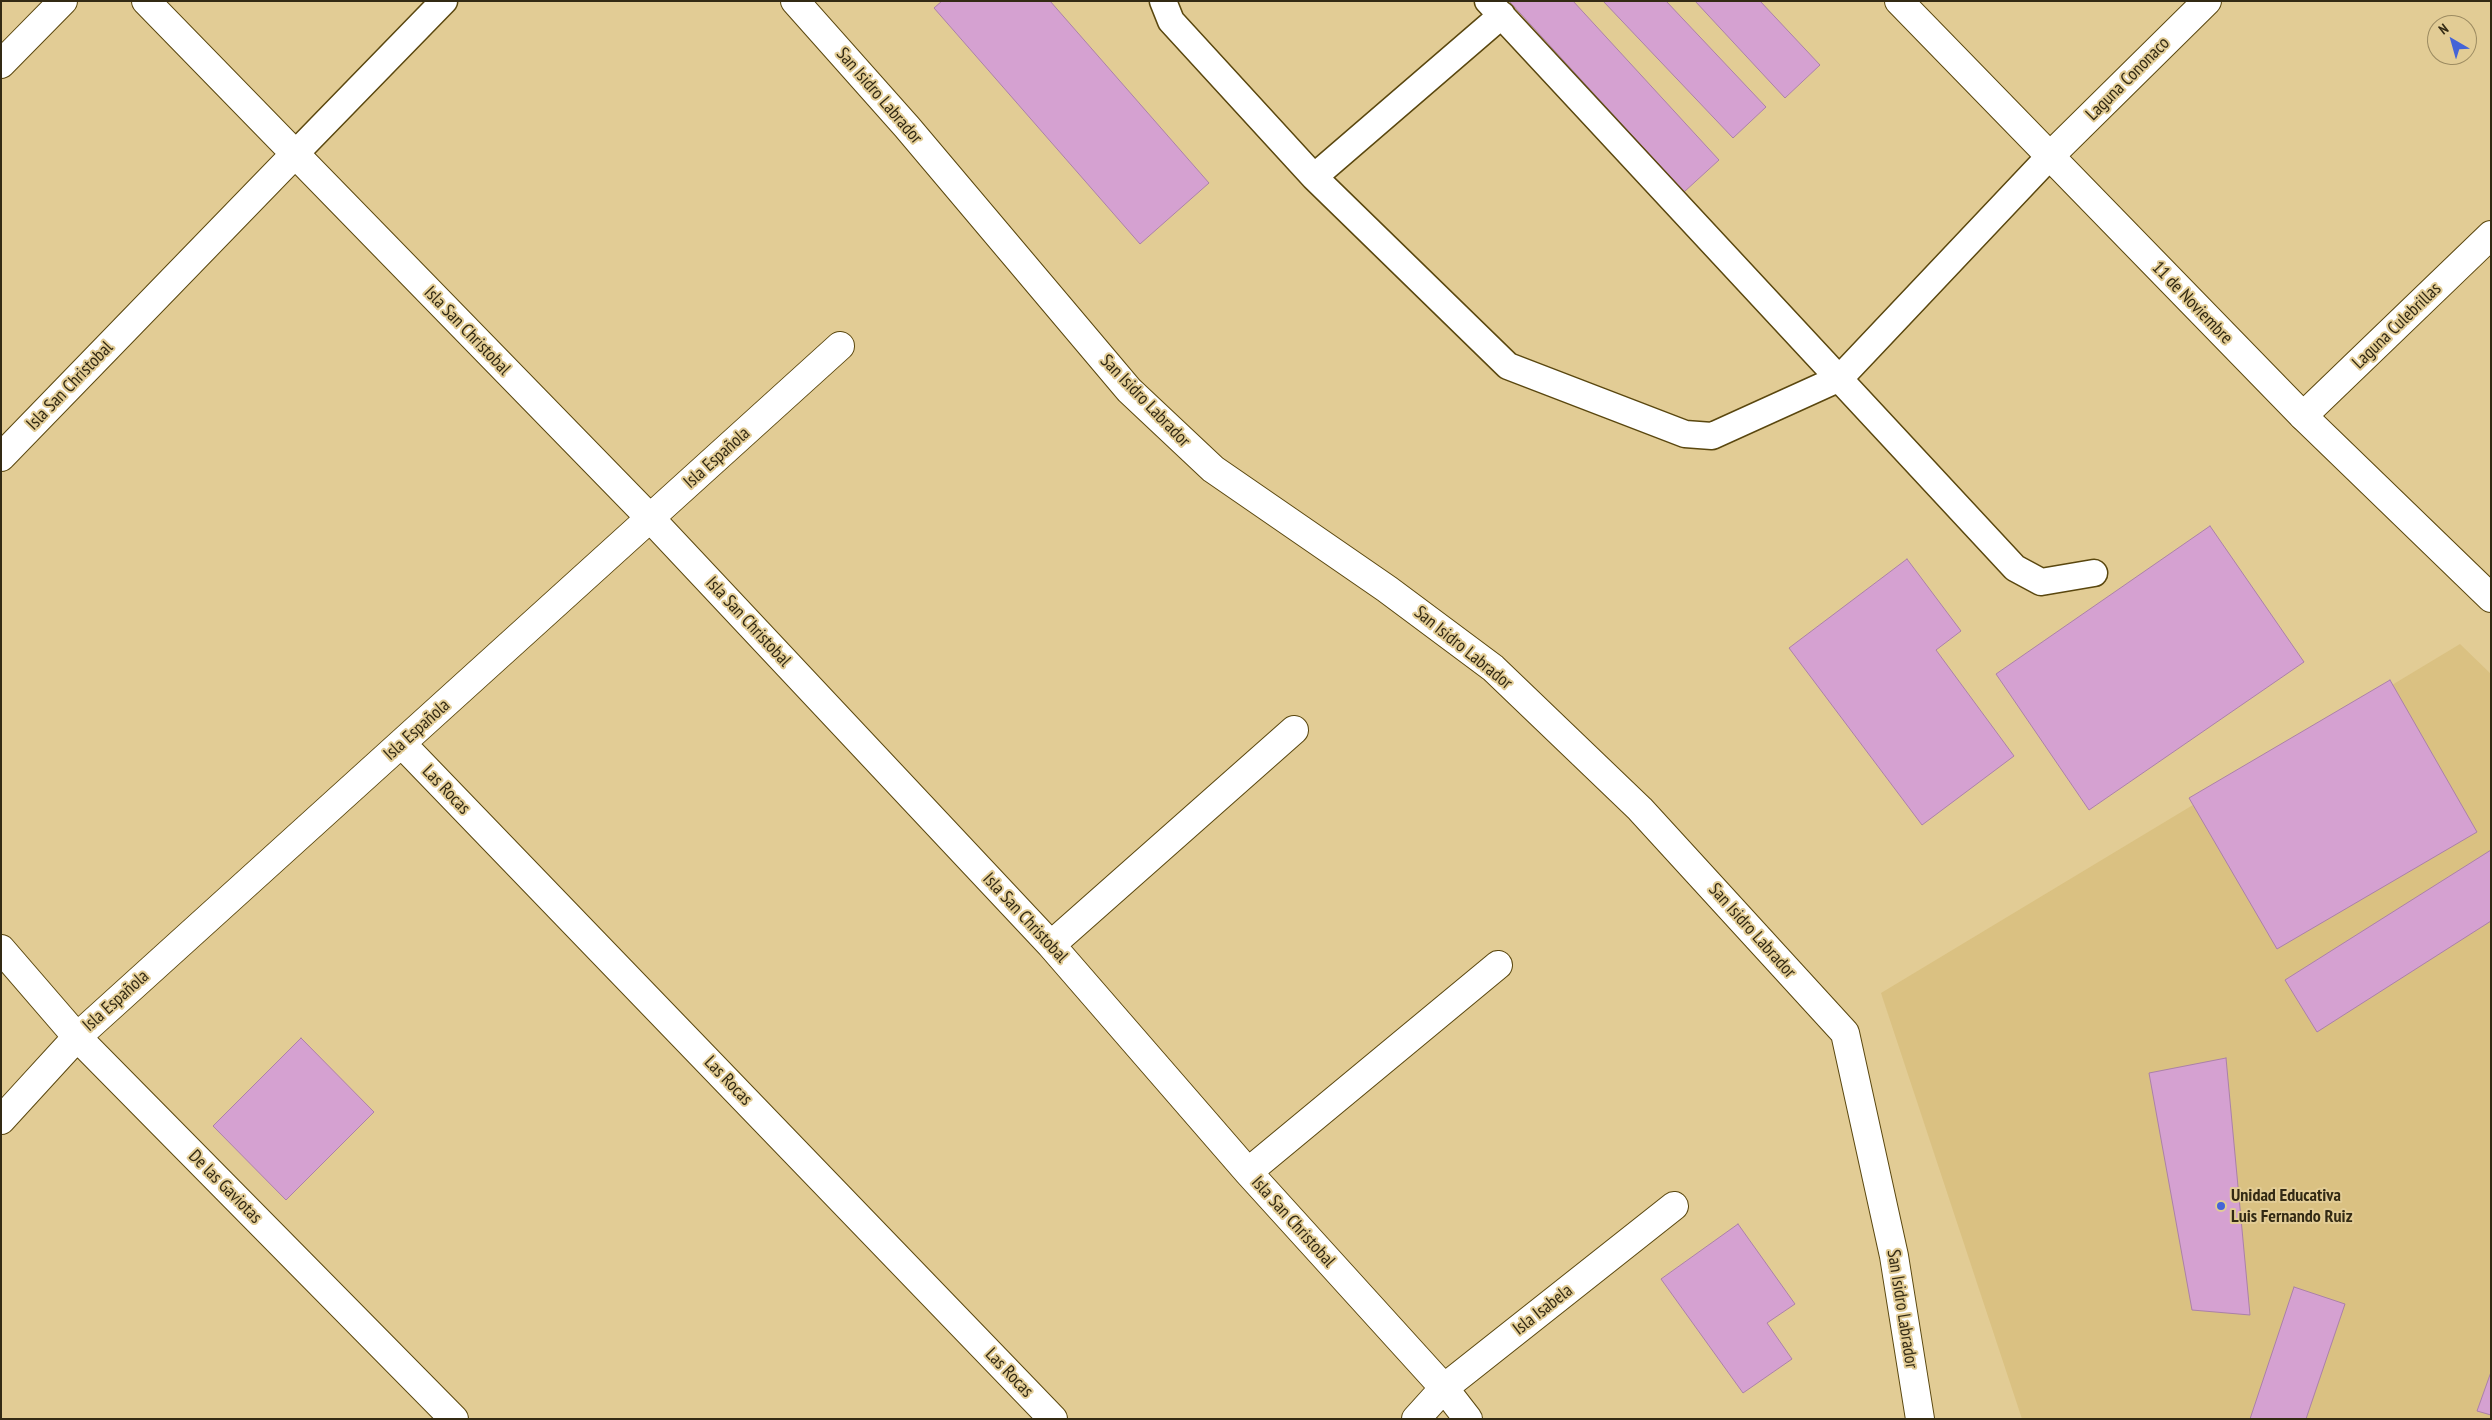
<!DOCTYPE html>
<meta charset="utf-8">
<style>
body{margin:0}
#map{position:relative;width:2492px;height:1420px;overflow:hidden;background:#e2cc95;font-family:"PT Sans Narrow",sans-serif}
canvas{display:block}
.frame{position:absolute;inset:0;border:2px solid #332a14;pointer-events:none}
.north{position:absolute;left:2427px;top:15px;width:50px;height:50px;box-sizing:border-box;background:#e2cc95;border:1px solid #9c8b61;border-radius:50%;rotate:322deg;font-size:14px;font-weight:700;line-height:20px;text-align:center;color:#332a14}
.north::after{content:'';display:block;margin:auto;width:18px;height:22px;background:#4564d7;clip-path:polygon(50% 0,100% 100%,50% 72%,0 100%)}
</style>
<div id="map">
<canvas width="2492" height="1420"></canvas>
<div class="frame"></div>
<div class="north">N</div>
</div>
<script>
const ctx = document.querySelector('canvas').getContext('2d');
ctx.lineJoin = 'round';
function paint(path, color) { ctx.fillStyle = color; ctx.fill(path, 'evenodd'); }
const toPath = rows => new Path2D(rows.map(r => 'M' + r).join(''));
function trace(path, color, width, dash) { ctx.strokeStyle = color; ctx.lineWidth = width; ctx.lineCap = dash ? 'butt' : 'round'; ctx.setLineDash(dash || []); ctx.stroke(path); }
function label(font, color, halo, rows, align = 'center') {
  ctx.font = font + ' "PT Sans Narrow",sans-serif'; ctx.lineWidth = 4; ctx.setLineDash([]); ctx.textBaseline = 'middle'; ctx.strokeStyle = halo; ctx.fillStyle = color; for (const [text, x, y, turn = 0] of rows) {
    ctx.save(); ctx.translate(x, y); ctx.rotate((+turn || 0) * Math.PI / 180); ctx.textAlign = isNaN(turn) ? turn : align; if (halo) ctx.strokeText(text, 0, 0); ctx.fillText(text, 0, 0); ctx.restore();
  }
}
paint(toPath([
 [2460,644,2491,674,2491,1419,2022,1419,1881,993]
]), '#dac182');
const building = toPath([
 [942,1,1050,1,1209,183,1140,244,934,8,942,1],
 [1509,1,1573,1,1719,160,1684,192,1509,1],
 [1603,1,1666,1,1766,107,1733,138,1603,1],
 [1695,1,1760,1,1820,65,1785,98,1695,1],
 [2210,526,2304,662,2089,810,1996,674,2210,526],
 [1907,559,1961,631,1936,650,2014,756,1922,825,1789,648,1907,559],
 [2390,680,2477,832,2277,949,2189,798,2390,680],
 [2491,850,2491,921,2317,1032,2285,980,2491,850],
 [301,1038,374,1112,286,1200,213,1126,301,1038],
 [2226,1058,2250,1315,2192,1310,2149,1073,2226,1058],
 [1738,1224,1795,1304,1767,1323,1792,1359,1743,1393,1661,1279,1738,1224],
 [2294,1287,2345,1304,2306,1419,2250,1419,2294,1287],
 [2491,1372,2491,1415,2477,1411,2491,1372]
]);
paint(building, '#d5a1d1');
trace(building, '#ab81a8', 1);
const service = toPath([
 [1163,1,1171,21,1314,177,1508,366,1685,434,1712,436,1840,378,2049,157],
 [1488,1,2015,568,2041,582,2094,573],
 [295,154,444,1],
 [1314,177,1502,15]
]);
const minor = toPath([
 [146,1,651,519,1051,945,1248,1172,1444,1388,1468,1419],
 [795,1,907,127,1129,390,1213,469,1387,589,1493,668,1640,809,1845,1033,1894,1256,1920,1419],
 [1,64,63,1],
 [2049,157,2207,1],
 [2303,416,2491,235],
 [1,457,295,154],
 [402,744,1053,1419],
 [1051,945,1294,730],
 [1,949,77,1037,454,1419],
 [1,1120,77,1037,840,346],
 [1248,1172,1498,965],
 [1416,1419,1444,1388,1674,1206]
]);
const tertiary = toPath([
 [1899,1,2303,416,2491,598]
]);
trace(service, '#5a470f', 29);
trace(minor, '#5a470f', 30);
trace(tertiary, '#5a470f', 30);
trace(service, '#fff', 26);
trace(minor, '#fff', 28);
trace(tertiary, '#fff', 28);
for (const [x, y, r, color] of [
 [2221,1206,5,"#4564d7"]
]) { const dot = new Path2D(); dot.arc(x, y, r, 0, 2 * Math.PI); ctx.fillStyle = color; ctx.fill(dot); trace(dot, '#e2cc95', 2); }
label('18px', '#332a14', '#e2cc95', [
 ["Laguna Cononaco",2128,79,-45],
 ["San Isidro Labrador",879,96,49],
 ["11 de Noviembre",2192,303,46],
 ["Laguna Culebrillas",2397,326,-44],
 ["Isla San Christobal",467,331,46],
 ["Isla San Christobal",70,386,-46],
 ["San Isidro Labrador",1145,401,46],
 ["Isla Española",717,458,-42],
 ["Isla San Christobal",748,622,47],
 ["San Isidro Labrador",1463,648,39],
 ["Isla Española",417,730,-42],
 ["Las Rocas",446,790,46],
 ["Isla San Christobal",1025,918,47],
 ["San Isidro Labrador",1752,931,48],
 ["Isla Española",116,1001,-42],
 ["Las Rocas",728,1081,46],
 ["De las Gaviotas",225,1187,45],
 ["Isla San Christobal",1293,1222,48],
 ["San Isidro Labrador",1902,1309,81],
 ["Isla Isabela",1543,1310,-38],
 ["Las Rocas",1009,1373,46]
]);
label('bold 18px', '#332a14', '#e2cc95', [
 ["Unidad Educativa",2231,1196],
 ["Luis Fernando Ruiz",2231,1217]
], 'left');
</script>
